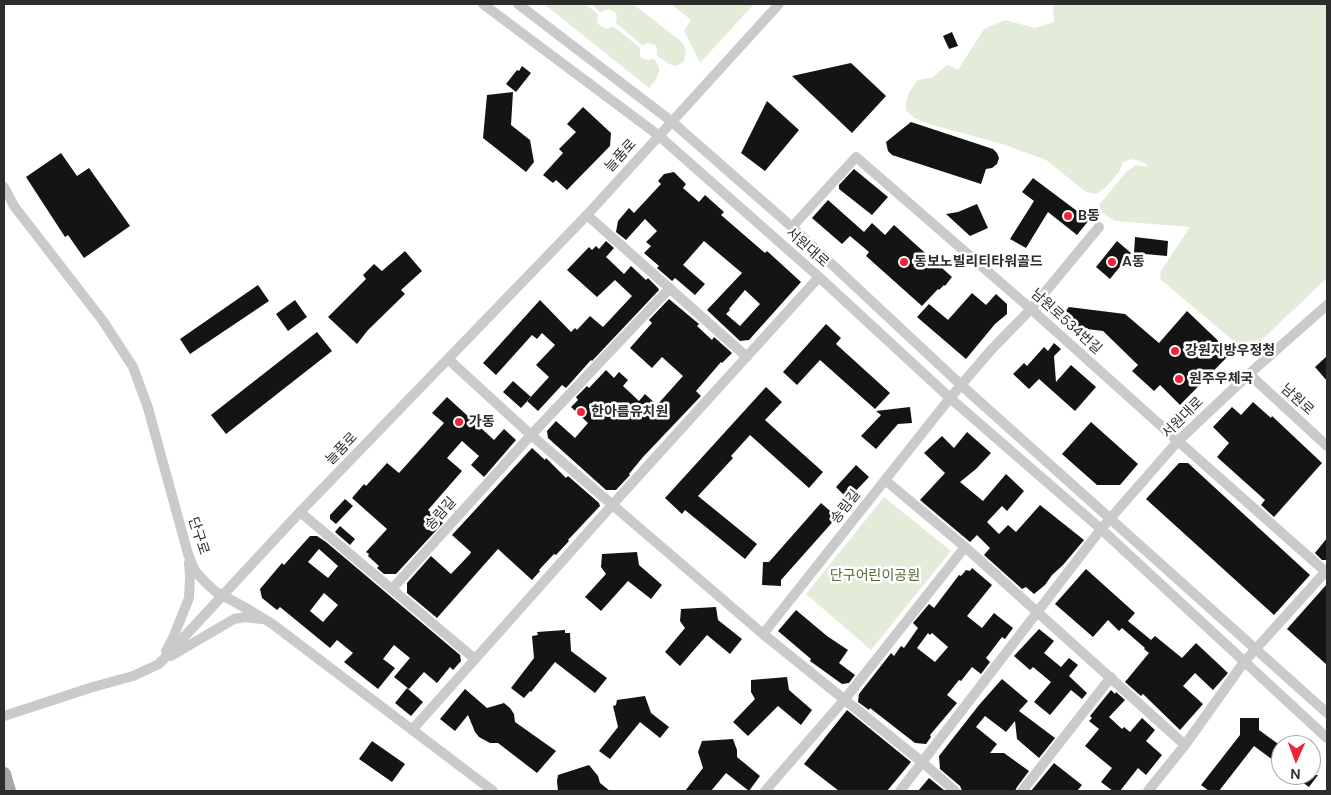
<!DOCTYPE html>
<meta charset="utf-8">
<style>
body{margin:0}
#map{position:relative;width:1331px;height:795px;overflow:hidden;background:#fff;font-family:"DM Sans",sans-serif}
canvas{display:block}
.frame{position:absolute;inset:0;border:5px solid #2d2d2d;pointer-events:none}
.north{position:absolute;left:1271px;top:735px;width:50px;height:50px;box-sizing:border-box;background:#fff;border:1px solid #ababab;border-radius:50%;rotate:182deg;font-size:14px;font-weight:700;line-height:20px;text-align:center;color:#2d2d2d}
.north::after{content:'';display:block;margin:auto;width:18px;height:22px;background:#ef2437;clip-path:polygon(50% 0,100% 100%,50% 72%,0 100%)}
</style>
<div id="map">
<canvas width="1331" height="795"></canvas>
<div class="frame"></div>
<div class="north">N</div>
</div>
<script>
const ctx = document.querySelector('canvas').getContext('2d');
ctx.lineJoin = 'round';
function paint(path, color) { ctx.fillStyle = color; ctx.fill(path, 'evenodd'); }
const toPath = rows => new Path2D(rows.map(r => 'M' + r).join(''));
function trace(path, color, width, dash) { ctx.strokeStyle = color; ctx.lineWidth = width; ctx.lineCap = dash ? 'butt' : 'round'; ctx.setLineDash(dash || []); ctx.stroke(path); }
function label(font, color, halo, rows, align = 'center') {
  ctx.font = font + ' "DM Sans","Noto Sans KR",sans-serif'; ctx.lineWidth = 5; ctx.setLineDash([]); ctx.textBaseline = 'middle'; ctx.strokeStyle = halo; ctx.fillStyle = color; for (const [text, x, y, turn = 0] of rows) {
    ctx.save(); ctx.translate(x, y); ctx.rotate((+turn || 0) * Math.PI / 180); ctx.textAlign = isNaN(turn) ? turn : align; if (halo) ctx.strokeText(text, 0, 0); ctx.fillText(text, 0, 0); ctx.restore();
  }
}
paint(toPath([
 [544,4,585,4,598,14,597,21,599,25,607,29,613,26,640,48,640,56,642,58,648,60,654,59,659,67,659,72,656,80,649,88],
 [591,4,633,4,683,43,686,51,684,61,681,64,675,66,669,64,657,56,657,50,655,45,649,43,642,45,616,23,617,17,615,12,608,9,600,12],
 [671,4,754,4,700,63,684,31,691,20],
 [1053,4,1327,4,1327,278,1248,353,1160,279,1161,271,1190,227,1115,221,1102,213,1099,205,1126,172,1136,165,1148,167,1145,163,1133,159,1123,162,1119,172,1107,186,1096,194,1086,192,1046,160,1005,145,926,123,913,117,906,110,906,103,909,92,918,80,933,77,947,65,958,70,984,29,1005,20,1035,28,1054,22],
 [884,497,951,551,871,650,806,594]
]), '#e3ecd9');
paint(toPath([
 [952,32,958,46,949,49,943,36],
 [851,63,886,96,852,133,792,76],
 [522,66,531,73,516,92,506,84,517,70,519,71],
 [513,92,511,125,530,140,534,162,526,172,483,138,487,95],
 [767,101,799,130,765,171,741,153],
 [583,107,611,133,610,146,567,190,556,180,553,183,543,175,563,153,559,149,576,132,567,124],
 [911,122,993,149,997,153,999,158,997,164,992,168,986,169,981,184,892,155,888,151,886,142],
 [61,153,77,176,89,168,130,226,84,258,68,235,65,237,26,177],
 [854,169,888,197,872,215,839,189,839,185],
 [674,172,686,184,683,188,699,202,705,195,724,212,721,215,765,253,767,251,801,282,749,340,740,341,707,310,742,273,704,241,683,265,705,284,695,295,675,278,672,281,657,268,659,266,644,253,651,246,646,242,657,231,645,219,626,240,616,232,618,221,629,208,634,213,661,184,658,181,664,174],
 [745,290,760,304,740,326,726,314,730,310,729,309],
 [1033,178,1089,220,1077,235,1048,212,1026,248,1010,239,1034,201,1022,192],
 [828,200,864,232,872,223,885,235,894,225,952,277,945,286,944,285,939,290,938,289,922,306,866,256,869,252,850,236,842,244,812,218],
 [977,204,988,228,970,236,946,214,958,212],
 [1135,237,1168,241,1167,256,1134,253],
 [606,241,614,248,606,257,624,274,631,266,646,280,648,278,658,288,659,290,592,361,591,360,566,388,562,385,538,411,527,401,549,377,536,365,555,345,542,333,537,339,532,335,496,375,483,363,540,300,571,332,575,328,577,330,590,316,603,327,632,296,615,280,597,297,567,270,589,247,592,250,596,246,599,249],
 [1117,241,1131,253,1110,279,1096,267],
 [405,251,422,271,401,290,405,294,368,330,357,344,328,317,366,279,363,275,374,264,382,271],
 [258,285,269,301,190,354,180,339],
 [972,293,986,305,996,294,1007,304,1007,314,995,324,966,359,917,317,929,304,948,320],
 [669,299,699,324,697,326,712,340,714,337,732,353,722,363,721,362,696,391,701,396,643,457,629,474,630,475,616,490,606,490,548,438,547,431,556,421,575,438,588,423,571,407,578,400,576,397,587,386,589,388,606,370,614,378,619,372,628,380,623,386,639,401,645,394,657,405,683,376,662,357,652,368,630,348,652,323,649,320],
 [295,300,307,317,288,331,276,314],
 [1069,307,1125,314,1159,343,1187,311,1231,353,1180,405,1160,385,1154,391,1132,371,1138,365,1103,331,1079,328,1063,314],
 [826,324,841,338,836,344,890,393,875,409,820,360,797,385,783,372],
 [317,332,332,351,226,434,211,415],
 [1054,343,1061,349,1054,356,1056,382,1071,365,1096,387,1075,411,1039,379,1029,389,1013,374,1024,363,1027,366,1044,347,1048,351],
 [1327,356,1327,381,1315,367],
 [513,381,531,397,521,408,503,392],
 [766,387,782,402,765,420,823,472,809,488,750,435,731,456,733,458,698,496,757,544,745,559,685,510,682,514,665,498],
 [447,397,494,440,504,429,516,440,484,477,471,465,479,456,462,441,447,458,462,471,428,510,443,523,396,574,384,574,377,568,379,566,368,556,369,554,366,552,387,529,352,498,364,484,366,486,387,463,399,473,444,423,432,413],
 [1253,402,1271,418,1272,416,1322,463,1274,517,1261,505,1265,500,1217,457,1229,443,1213,427,1232,407,1241,415],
 [910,407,912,423,898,424,876,449,861,436,881,415,876,411],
 [1091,422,1138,464,1120,485,1097,485,1062,454],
 [967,432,991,453,976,469,960,482,983,501,1006,474,1024,491,1007,511,1002,506,987,522,999,534,1008,525,1016,532,1040,505,1084,540,1063,565,1052,575,1045,585,1034,594,1026,587,1022,589,984,555,990,548,977,535,970,542,920,500,945,473,924,453,942,436,954,448],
 [532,448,545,460,546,458,566,478,568,476,599,503,600,506,568,540,569,541,556,555,554,554,539,570,540,571,532,580,498,549,437,618,407,593,407,583,431,556,451,574,470,554,471,552,452,535],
 [1179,463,1188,463,1310,575,1274,615,1146,499],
 [856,465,869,477,848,499,836,487],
 [345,499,353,506,336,524,330,519,330,515],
 [821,503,837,517,781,580,781,586,762,585,763,562,769,562],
 [340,526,355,539,350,545,335,532],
 [310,536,317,536,326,542,460,655,461,661,453,670,450,667,437,683,424,672,409,689,394,677,410,658,394,645,383,659,395,668,378,689,344,662,353,653,337,640,330,648,280,607,277,610,262,598,260,589,282,563,284,565],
 [319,549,338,566,328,578,308,562],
 [324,593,338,605,323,622,310,611],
 [1327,538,1327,560,1322,560,1315,553],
 [637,552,639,565,662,585,651,599,628,581,601,611,585,597,606,574,601,567,602,554],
 [972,568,992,585,967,616,982,628,994,613,1013,628,1005,639,1002,637,986,658,990,662,981,674,972,667,961,681,959,680,947,695,957,703,930,735,931,737,926,744,915,743,870,708,869,710,858,702,859,694,891,653,894,656,901,646,904,648,918,628,913,623,929,604,934,608,959,575,961,576,966,570,970,571],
 [928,633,930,635,932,633,948,647,935,662,917,648],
 [1086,569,1135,613,1128,621,1151,640,1155,636,1182,658,1196,643,1228,673,1213,690,1195,673,1183,686,1203,704,1180,730,1143,694,1141,696,1125,682,1149,653,1144,649,1145,648,1122,628,1119,631,1108,620,1093,637,1055,604],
 [1327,584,1327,665,1287,629],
 [716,607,718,620,742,639,730,654,707,635,680,666,665,652,685,628,680,621,681,609],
 [796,610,827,636,848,650,839,663,855,675,849,683,842,684,810,661,811,659,778,631],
 [1039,629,1054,641,1044,653,1061,667,1069,658,1078,665,1069,676,1087,693,1082,699,1071,690,1050,715,1034,702,1051,682,1033,667,1030,670,1014,656],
 [565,630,565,633,570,633,571,651,607,678,595,693,555,662,531,692,530,691,524,698,511,688,534,658,532,636,538,635,537,632],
 [787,677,789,690,812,710,801,725,778,706,748,736,733,722,755,699,751,692,751,680],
 [1002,679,1028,701,1019,711,1055,738,1039,758,1017,739,1015,721,1006,732,985,716,976,727,997,744,990,753,1004,753,1029,771,1017,787,1015,791,962,791,960,786,940,769,939,756,979,705],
 [407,688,423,702,411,716,395,703],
 [465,689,487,708,504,703,510,708,514,714,515,722,556,751,537,773,498,743,490,743,479,737,475,732,468,715,455,731,440,719],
 [1111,690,1115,694,1116,692,1125,700,1109,717,1122,729,1124,727,1130,732,1142,718,1155,730,1146,741,1162,755,1146,775,1138,768,1120,791,1113,791,1101,782,1112,768,1085,746,1099,729,1089,721,1092,718,1090,716],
 [645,696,651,713,669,727,660,738,640,722,610,759,599,751,618,727,613,706,616,705,617,700],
 [847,710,911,762,887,791,839,791,804,764],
 [1240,718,1259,718,1259,730,1281,746,1281,766,1254,746,1219,791,1209,791,1201,785,1240,735],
 [733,739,737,750,737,757,760,776,749,791,726,773,711,791,685,791,703,768,698,752,702,741],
 [372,741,405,764,392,782,359,759],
 [1054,763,1082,785,1077,791,1031,791],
 [589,765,598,776,600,783,610,791,558,791,557,781,558,775],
 [1292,775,1318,775,1309,787],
 [929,778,945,791,918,791]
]), '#141414');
trace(toPath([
 [483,4,658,135,819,277,950,398,1101,529,1327,738],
 [518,4,671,121,792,227,961,385,1327,713],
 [4,187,14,206,103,321,133,367,148,408,188,554,195,571,207,584,216,592,246,608,271,623,493,791],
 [587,215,747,357],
 [792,227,856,157,1031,309,1178,441,1327,573],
 [448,359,531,435,763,634,922,762,955,791],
 [1249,374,1327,446],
 [885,480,965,547,1185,745],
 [300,512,475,659],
 [392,589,531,435,670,288],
 [763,634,950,398,991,350,1031,309,1099,227],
 [166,651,173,638,189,598,190,577,189,563],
 [171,656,234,619,245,617,261,619],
 [4,716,93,687,133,676,159,664,300,512,587,215,779,4],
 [412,730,613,504,819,277],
 [765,791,845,699,965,547],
 [900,791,1101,529,1178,441,1249,374,1327,305],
 [1022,791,1111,677],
 [1148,791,1185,745,1244,662,1327,570]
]), '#cacaca', 10);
trace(toPath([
 [4,774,9,791]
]), '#a5a5a5', 14);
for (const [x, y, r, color] of [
 [1068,216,5,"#ef2437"],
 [904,262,5,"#ef2437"],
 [1112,262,5,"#ef2437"],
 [1175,351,5,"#ef2437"],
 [1179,379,5,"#ef2437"],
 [581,412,5,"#ef2437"],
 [459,422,5,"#ef2437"]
]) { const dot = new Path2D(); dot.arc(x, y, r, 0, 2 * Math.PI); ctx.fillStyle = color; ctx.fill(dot); trace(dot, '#fff', 2); }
label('14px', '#2d2d2d', '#fff', [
 ["늘품로",621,156,-48],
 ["서원대로",807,248,41],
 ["남원로534번길",1066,322,42],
 ["남원로",1297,400,42],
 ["서원대로",1183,418,-45],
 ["늘품로",342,449,-46],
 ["송림길",846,507,-52],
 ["송림길",441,514,-48],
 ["단구로",198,536,72]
]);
label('bold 14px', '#2d2d2d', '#fff', [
 ["B동",1078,216],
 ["동보노빌리티타워골드",914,262],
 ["A동",1122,262],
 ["강원지방우정청",1185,351],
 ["원주우체국",1189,379],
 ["한아름유치원",591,412],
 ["가동",469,422]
], 'left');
label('14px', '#516b38', '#fff', [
 ["단구어린이공원",875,576]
]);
</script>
